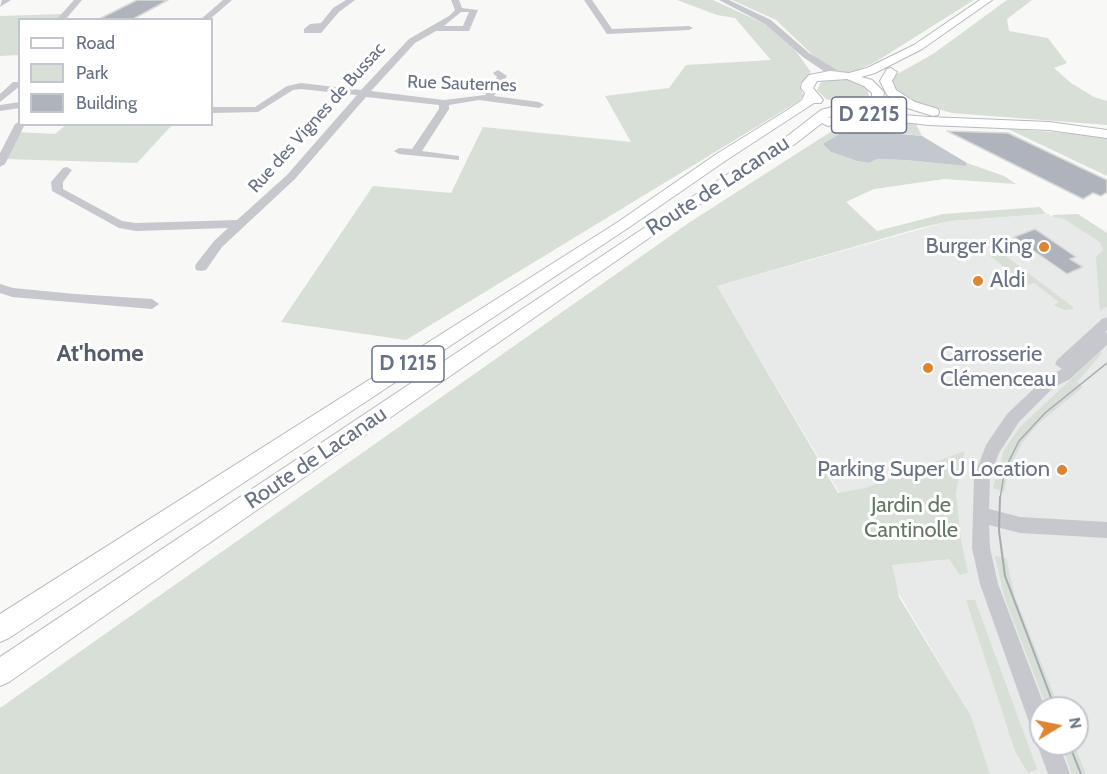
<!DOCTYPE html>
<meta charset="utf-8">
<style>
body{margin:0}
#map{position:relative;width:1107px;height:774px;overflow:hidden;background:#f8f8f6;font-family:Cabin,sans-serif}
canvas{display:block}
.legend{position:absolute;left:18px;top:18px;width:195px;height:108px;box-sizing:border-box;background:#fff;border:2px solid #c3c6cf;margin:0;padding:8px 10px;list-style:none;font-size:18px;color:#687186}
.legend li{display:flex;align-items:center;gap:12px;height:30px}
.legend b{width:30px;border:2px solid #c3c6cf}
.north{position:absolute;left:1029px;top:696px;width:60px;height:60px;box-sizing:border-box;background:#fff;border:2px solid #c3c6cf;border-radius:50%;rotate:80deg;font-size:16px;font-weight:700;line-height:24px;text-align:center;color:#687186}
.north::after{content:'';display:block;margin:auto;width:21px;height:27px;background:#df842f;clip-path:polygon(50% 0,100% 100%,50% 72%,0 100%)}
</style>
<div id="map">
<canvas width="1107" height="774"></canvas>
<ul class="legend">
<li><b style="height:8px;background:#fff"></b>Road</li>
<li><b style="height:16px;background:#d8dfd7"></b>Park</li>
<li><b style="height:16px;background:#afb3bc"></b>Building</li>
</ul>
<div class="north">N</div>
</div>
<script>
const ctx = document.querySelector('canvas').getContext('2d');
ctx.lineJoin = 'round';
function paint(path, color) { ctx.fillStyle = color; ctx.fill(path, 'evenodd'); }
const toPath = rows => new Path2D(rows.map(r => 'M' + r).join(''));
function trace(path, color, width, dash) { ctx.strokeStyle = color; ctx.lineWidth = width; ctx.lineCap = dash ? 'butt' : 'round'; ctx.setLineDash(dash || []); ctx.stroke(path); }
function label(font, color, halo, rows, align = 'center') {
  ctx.font = font + ' Cabin,sans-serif'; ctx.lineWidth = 6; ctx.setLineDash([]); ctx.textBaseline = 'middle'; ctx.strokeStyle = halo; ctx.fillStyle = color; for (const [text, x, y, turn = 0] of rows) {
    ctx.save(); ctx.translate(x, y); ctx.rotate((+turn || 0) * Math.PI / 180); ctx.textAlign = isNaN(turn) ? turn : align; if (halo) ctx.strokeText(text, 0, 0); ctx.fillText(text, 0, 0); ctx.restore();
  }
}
paint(toPath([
 [1049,214,1052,217,1064,219,1107,245,1107,774,990,774,971,716,717,286,950,221],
 [1041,708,1077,708,1077,744,1041,744]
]), '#e8e9e9');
paint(toPath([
 [677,0,713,0,765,24,795,50,811,72,800,84,803,96,799,101,406,340,281,322,373,186,451,193,483,127,631,142,605,96,669,88,686,65,771,60,735,18,717,15],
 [732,0,974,0,877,61,858,70,844,73,837,72,820,62,776,20],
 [1007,0,1032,0,1007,19,1009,31,1048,38,1067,63,1054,68,1071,83,1094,97,1107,101,1107,125,952,113,911,102,893,88,891,82,894,76,933,54],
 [62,14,57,19,20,20,19,55,0,56,0,16],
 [844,79,861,84,867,88,869,96,862,101,842,103,826,99,817,90,821,82],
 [883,120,915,122,922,136,892,132,839,134,824,144,831,152,857,161,869,163,877,159,905,160,964,166,967,163,1004,176,1016,184,944,179,874,189,846,202,877,231,943,214,1040,207,1046,214,950,221,916,229,717,286,838,493,865,488,965,451,960,468,956,494,961,540,968,573,960,575,949,559,892,565,899,597,971,716,990,774,0,774,0,708,690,222,832,131,849,124],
 [67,124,172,125,137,163,4,159,17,132,55,134],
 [1008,129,1082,134,1107,139,1107,176],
 [1078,214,1107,233,1107,306,1100,311,1096,257,1103,250,1100,242,1064,219,1052,217,1053,215],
 [999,251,1073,307,1073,309,1064,310,1054,305,1059,302,1034,283,1027,285,989,255],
 [1100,352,1102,353,1077,382,1083,387,1038,424,1022,443,1008,472,1004,492,993,488,1004,450,1020,427],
 [995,556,1006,558,1015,597,1059,708,1047,708,1004,596],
 [966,600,975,600,1037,769,1028,773,1015,751],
 [1061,744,1074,744,1086,774,1072,774]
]), '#d8dfd7');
paint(toPath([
 [870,131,922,136,967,163,965,166,905,160,877,159,869,163,857,161,831,152,823,144,839,134]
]), '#c3c8cf');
const building = toPath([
 [137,0,168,0,131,20,97,20,137,0],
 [947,131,1008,133,1107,180,1107,192,1101,196,1093,193,1083,199,947,131],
 [1035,229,1076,257,1070,259,1083,267,1067,274,1014,237,1035,229]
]);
paint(building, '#afb3bc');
trace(building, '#d9dad8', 1.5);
const major = toPath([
 [980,0,992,0,922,49,875,73,861,77,872,80,884,92,882,104,865,112,929,117,1049,122,1107,130,1107,138,1049,130,929,125,875,119,851,120,828,126,822,123,795,144,675,220,9,682,0,686,0,657,665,214,785,138,821,110,843,104,849,108,827,118,863,112,858,108,872,99,872,93,864,86,847,79,817,81,813,88,823,100,821,103,814,103,725,161,628,228,9,638,0,642,0,614,618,222,715,155,789,109,802,100,805,93,801,88,802,83,809,75,830,71,849,73,867,68,914,45,980,0],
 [891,68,897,72,892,81,896,90,915,102,938,109,939,112,938,115,933,116,907,108,887,95,880,81,887,69,891,68]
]);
trace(major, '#b9bbc1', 2);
paint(toPath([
 [2,0,11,0,0,7,2,0],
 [74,0,82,0,65,20,56,20,74,0],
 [223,0,232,0,209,20,200,20,223,0],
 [346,0,355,0,339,12,321,33,304,33,304,29,310,24,321,23,333,8,346,0],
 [451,0,459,0,462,8,478,10,469,31,436,31,415,43,371,91,444,100,485,95,497,77,493,73,498,70,507,76,494,96,539,102,544,105,539,108,479,100,449,105,449,109,422,151,459,156,459,160,399,154,394,151,399,148,412,149,439,109,439,105,366,97,295,179,222,247,206,270,201,271,196,270,195,267,196,264,214,241,228,228,136,231,119,228,52,191,51,182,63,168,67,167,72,170,63,182,63,189,122,221,136,223,237,220,287,175,357,95,301,89,293,90,258,112,212,113,212,107,255,107,287,86,301,83,361,90,409,39,449,16,455,10,451,0],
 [461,12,469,12,463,26,444,26,461,12],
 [584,0,592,0,612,29,689,26,693,28,689,30,607,34,584,0],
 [719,0,729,0,771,20,809,53,845,75,840,78,825,72,803,57,765,24,719,0],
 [13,82,19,82,20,86,0,102,0,94,13,82],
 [20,102,20,108,0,111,0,105,20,102],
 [20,121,20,124,25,124,5,164,0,167,0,153,15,124,20,121],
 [0,284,13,288,75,294,152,299,159,304,152,309,12,297,0,293,0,284],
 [1107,317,1107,330,1104,333,1107,332,1107,345,1070,379,1053,388,1019,422,999,453,990,477,989,509,1020,517,1107,522,1107,538,1020,533,989,525,990,548,998,584,1045,708,1041,708,1041,736,1033,733,1030,725,980,584,972,548,974,477,986,445,1007,414,1043,380,1062,369,1055,364,1057,360,1102,319,1107,317],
 [1041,736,1041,744,1059,744,1070,774,1048,774,1037,744,1041,736]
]), '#c6c8cd');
paint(major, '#fff');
trace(toPath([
 [1000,499,1005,469,1019,441,1045,413,1107,363]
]), '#a7aab2', 1.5);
trace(toPath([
 [1000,497,999,531,1005,576,1055,708],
 [1069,744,1081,774]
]), '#a7aab2', 2);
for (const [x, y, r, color] of [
 [1044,247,6,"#df842f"],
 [978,281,6,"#df842f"],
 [928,368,6,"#df842f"],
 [1062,470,6,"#df842f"]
]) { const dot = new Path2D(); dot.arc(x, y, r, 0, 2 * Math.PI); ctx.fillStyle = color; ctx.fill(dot); trace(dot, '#fff', 2); }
label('18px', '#687186', '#fff', [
 ["Rue Sauternes",462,84,2],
 ["Rue des Vignes de Bussac",317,118,-48]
]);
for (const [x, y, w] of [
 [869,115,75],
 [408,364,72]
]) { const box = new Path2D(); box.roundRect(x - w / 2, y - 18, w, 36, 4.5); ctx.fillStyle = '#fff'; ctx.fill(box); trace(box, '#687186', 1.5); }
label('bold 21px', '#687186', null, [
 ["D 2215",869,115],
 ["D 1215",408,364]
]);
label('22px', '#687186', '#fff', [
 ["Route de Lacanau",718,186,-33],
 ["Route de Lacanau",316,458,-34]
]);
label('22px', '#687186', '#fff', [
 ["Burger King",1032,247],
 ["Aldi",990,281,"left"],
 ["Carrosserie",940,355,"left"],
 ["Clémenceau",940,380,"left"],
 ["Parking Super U Location",1050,470]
], 'right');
label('22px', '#637864', '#fff', [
 ["Jardin de",911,506],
 ["Cantinolle",911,531]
]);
label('bold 24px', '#565c6b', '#fff', [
 ["At'home",100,354]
]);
</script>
